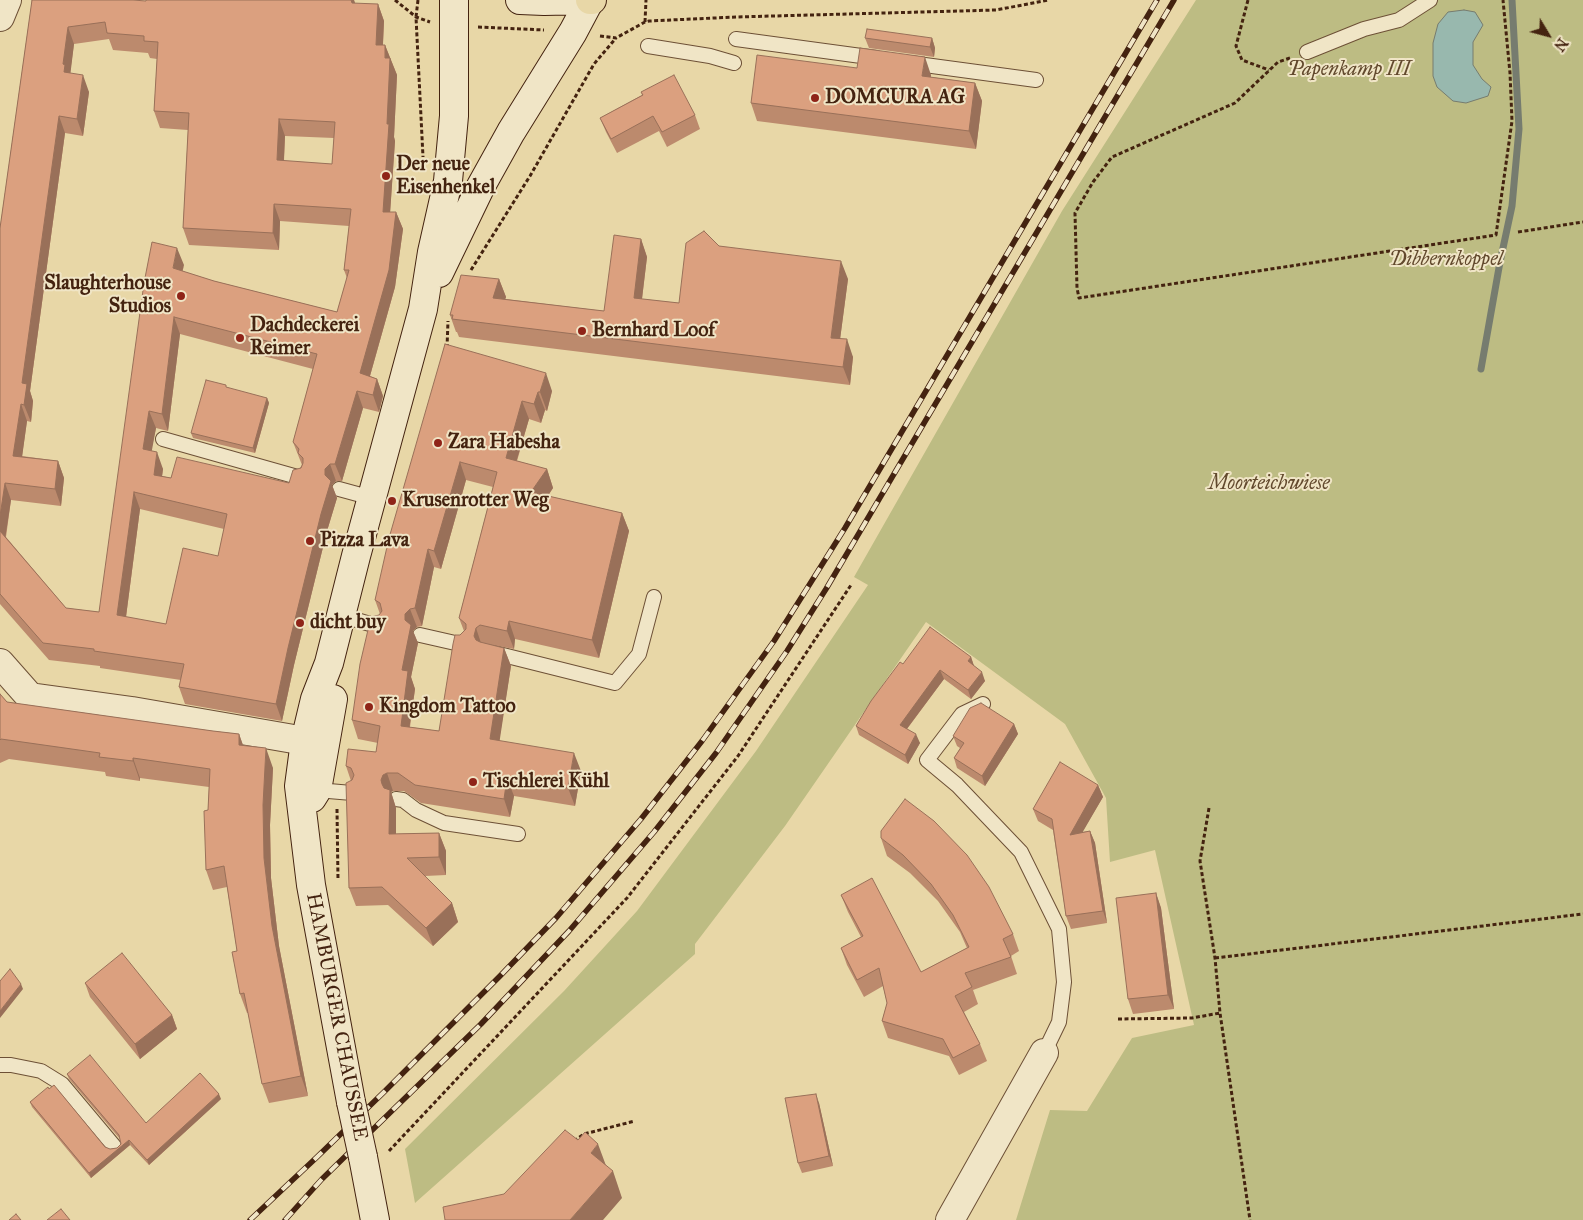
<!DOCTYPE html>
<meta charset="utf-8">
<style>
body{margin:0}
#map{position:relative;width:1583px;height:1220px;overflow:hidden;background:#e8d7a7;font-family:"IM FELL Great Primer",serif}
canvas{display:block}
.north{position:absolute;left:1523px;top:10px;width:50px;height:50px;-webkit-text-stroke:4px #f0e5c6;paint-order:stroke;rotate:127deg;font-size:14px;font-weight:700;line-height:20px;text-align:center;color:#442310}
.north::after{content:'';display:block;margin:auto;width:18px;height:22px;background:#442310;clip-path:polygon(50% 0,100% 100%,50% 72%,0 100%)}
</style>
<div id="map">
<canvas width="1583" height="1220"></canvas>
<div class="north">N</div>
</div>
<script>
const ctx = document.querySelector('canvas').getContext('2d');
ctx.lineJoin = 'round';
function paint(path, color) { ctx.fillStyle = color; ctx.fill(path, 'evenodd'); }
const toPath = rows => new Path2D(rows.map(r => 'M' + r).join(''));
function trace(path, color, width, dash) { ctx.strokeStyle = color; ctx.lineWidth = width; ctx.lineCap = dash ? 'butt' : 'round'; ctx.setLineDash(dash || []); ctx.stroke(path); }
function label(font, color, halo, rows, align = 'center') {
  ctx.font = font + ' "IM FELL Great Primer",serif'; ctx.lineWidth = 4; ctx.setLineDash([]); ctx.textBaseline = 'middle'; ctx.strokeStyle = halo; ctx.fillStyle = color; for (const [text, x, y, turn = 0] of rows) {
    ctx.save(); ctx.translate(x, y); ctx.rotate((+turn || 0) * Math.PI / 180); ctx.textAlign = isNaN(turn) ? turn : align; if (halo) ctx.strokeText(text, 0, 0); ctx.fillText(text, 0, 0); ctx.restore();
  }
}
paint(toPath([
 [1196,0,1583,0,1583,1220,1016,1220,1050,1110,1087,1111,1132,1038,1194,1025,1155,850,1110,862,1106,798,1065,724,926,622,785,826,695,944,695,954,415,1203,405,1149,564,991,637,911,756,751,868,585,854,577,1062,211]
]), '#bdbc83');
const water = toPath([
 [1464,10,1475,12,1483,25,1473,42,1473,65,1482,79,1491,87,1488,96,1466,103,1453,101,1437,87,1433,76,1433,43,1438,24,1448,12,1464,10]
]);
paint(water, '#98b8ae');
trace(water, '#767c6f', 1);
trace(toPath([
 [1481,369,1500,262,1512,206,1519,129,1512,0]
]), '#767c6f', 7);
const lane = toPath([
 [736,39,876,58],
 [648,46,710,56,734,63],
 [1307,52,1364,29,1399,20,1430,0],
 [910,63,1036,80],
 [163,439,301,478],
 [339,489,372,498],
 [340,615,380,627],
 [420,635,464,645],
 [491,652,615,683,639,654,654,597],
 [983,704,962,714,927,760,957,785,1021,852,1059,929,1064,982,1059,1022,1044,1053],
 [317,790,352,793],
 [396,799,403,800,416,810,444,823,518,834],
 [0,1065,11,1065,41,1071,62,1084,114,1146]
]);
const street = toPath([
 [0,17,7,0],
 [0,663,30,697,132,711,305,741],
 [950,1220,1044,1053]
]);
const secondary = toPath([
 [520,0,544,1,590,0],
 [439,273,481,186,511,132,573,32,590,0],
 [312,798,317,790,333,699],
 [351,1102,311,885,299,786,305,741,315,699,329,663,356,556,423,309,432,252,448,181,454,116,454,0],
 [363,1157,375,1220]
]);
const highway = toPath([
 [590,0,592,0]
]);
trace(lane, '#6d5036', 16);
trace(street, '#6d5036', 30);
trace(secondary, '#442310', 30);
trace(highway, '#442310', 30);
trace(toPath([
 [395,0,416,17,430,22],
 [418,0,416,17,423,157],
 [1248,0,1236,46,1242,60,1269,70],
 [645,22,646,0],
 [478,27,544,30],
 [600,36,616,38,645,22,649,21,736,17,996,10,1049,0],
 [1290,58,1278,62,1235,103,1112,157,1093,182,1075,213,1077,288,1079,298,1496,235,1512,121,1510,73,1503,0],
 [1518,232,1583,222],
 [471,270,530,176,594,64,616,38],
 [447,348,448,321],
 [1209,808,1200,861,1215,958,1220,1013,1250,1220],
 [337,809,338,880],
 [1215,958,1583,914],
 [1118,1019,1192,1018,1220,1013],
 [574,1141,584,1134,635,1121],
 [389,1151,627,898,738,756,851,585]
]), '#442310', 3, [4, 2.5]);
trace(lane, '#f0e5c6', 14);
trace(street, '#f0e5c6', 28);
trace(secondary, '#f0e5c6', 28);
trace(highway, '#e8d7a7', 28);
const rail = toPath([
 [250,1220,317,1157,384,1092,500,976,556,918,641,819,702,741,774,641,845,528,1157,0],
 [285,1220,322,1179,481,1024,569,931,654,832,716,753,787,651,826,589,1174,0]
]);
trace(rail, '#442310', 5.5);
trace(rail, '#f0e5c6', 4, [11]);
const secondaryBridge = toPath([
 [351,1102,363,1157]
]);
trace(secondaryBridge, '#442310', 30, []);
trace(secondaryBridge, '#f0e5c6', 28);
paint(toPath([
 [32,0,146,1,146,0,354,0,355,4,378,4,384,21,383,45,385,45,397,75,394,137,395,141,390,212,396,212,403,229,395,287,370,376,377,379,383,396,379,412,363,408,342,481,336,481,332,485,337,498,327,531,294,665,282,721,185,704,179,687,181,680,100,668,100,666,49,660,0,604,0,228],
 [109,39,113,50,148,53,150,58,157,59,154,111,160,128,188,130,183,228,189,245,279,250,280,221,349,226,344,270,347,278,337,312,214,281,182,271,184,265,99,612,66,608,6,537,11,500,61,506,64,478,58,461,22,456,27,421,31,422,33,401,30,391,65,133,83,136,89,92,70,73,74,44],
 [285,136,334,138,332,164,284,161],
 [180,334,313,369,293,442,302,465,289,483,171,478,162,476,163,469,151,451,156,428,168,431],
 [140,509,224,529,218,556,166,624,126,617],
 [865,38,932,38,935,48,934,57,869,48],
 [857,68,931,75,931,77,975,83,982,101,976,149,757,121,751,103],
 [641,92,695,115,700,129,667,147,659,131,617,153,606,132,600,118,642,95],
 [641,239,647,257,642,299,679,303,719,246,848,279,840,339,853,357,850,385,459,337,457,332,456,332,450,315,499,279,506,297,505,299,604,311],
 [445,344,552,391,547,411,545,410,541,423,529,419,517,461,547,469,553,488,548,496,622,513,629,531,599,658,515,639,514,649,487,644,504,648,511,666,499,741,581,771,575,806,514,796,510,817,421,803,404,791,393,791,391,792,396,808,396,834,439,833,446,851,446,875,425,876,452,903,458,922,433,946,388,905,356,906,349,888,351,781,346,766,376,752,378,743,358,739,352,720,380,614,375,600],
 [466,480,493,487,459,618,464,631,460,635,439,731,410,727,415,689,411,677,418,643,413,631,417,627,422,626,434,567,441,569],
 [267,398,269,403,255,453,193,438,191,433],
 [971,657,974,666,985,681,971,699,944,679,907,729,920,743,908,764,859,735,856,726,903,664],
 [0,694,7,702,213,731,239,734,243,745,273,768,270,825,271,878,279,946,308,1096,269,1103,262,1084,248,1013,247,1013,240,994,237,951,227,887,213,890,206,870,208,810,209,787,140,778,140,781,106,776,105,772,9,759,0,763],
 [1014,724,1018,734,985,786,957,768,954,758,960,748,957,746,953,736],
 [1098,785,1103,797,1082,832,1090,831,1095,843,1107,923,1071,929,1066,916,1053,830,1038,821,1033,809],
 [881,838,1013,934,1019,951,1011,956,1017,974,973,990,978,1004,964,1012,980,1044,987,1061,959,1075,949,1056,888,1038,882,1021,887,1003,883,986,864,997,847,965,841,948,861,937,848,912,841,895,921,972,967,948,960,932,938,901,910,873,887,856],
 [1156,893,1161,908,1174,1009,1133,1014,1128,999],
 [85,983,172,1015,177,1029,140,1059,90,997],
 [67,1074,146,1123,221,1099,149,1165,130,1145,91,1178,32,1107,30,1102,49,1089,105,1147,110,1149,117,1148,121,1144,120,1139,69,1079],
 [819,1103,833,1166,802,1173,798,1163]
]), '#bc8a6d');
paint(toPath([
 [351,0,354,0,357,9,352,3],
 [378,4,384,21,382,62,376,45],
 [68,27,74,44,70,77,64,72,63,64],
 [932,38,935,48,934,57,930,47],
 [385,45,397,75,394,137,395,141,389,229,383,212,387,124],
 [925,57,931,75,928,94,922,76],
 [83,75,89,92,83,136,77,119],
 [975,83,982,101,976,149,969,131],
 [59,116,65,133,30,391,33,401,31,422,24,405,22,383],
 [279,119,285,136,283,177,277,160],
 [274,204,280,221,279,250,273,233],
 [396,212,403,229,395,287,366,390,360,373],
 [641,239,647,257,640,315,634,298],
 [177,248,184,265,179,285,173,268],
 [841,261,848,279,838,355,831,338],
 [499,279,506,297,500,315,493,298],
 [174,317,180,334,168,431,162,414],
 [847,339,853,357,850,385,843,367],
 [546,373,552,391,547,411,540,392],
 [377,379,383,396,379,412,373,395],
 [357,391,363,408,342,481,335,464],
 [538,392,545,410,541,423,534,404],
 [267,398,269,403,255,453,253,448],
 [522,401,529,419,512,476,506,458],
 [21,404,27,421,20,472,13,456],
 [149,411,156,428,149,466,143,449],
 [157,452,163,469,160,492,154,475],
 [58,461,64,478,61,506,55,489],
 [460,462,466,480,441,569,434,551],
 [330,464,336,481,332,485,337,498,327,531,294,665,282,721,276,704,325,475,325,469],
 [547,469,553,488,538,510,531,492],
 [5,483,11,500,4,546,0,533,0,516],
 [134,492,140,509,124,632,117,615],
 [622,513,629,531,599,658,592,640],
 [428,549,434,567,422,626,415,608],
 [410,609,417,627,413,631,418,643,411,677,415,689,407,744,401,726,402,670,405,614],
 [509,621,515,639,514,649,507,631],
 [476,628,482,646,481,654,474,636],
 [504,648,511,666,497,758,490,739],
 [971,657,974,666,968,661],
 [940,670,944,679,903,734,900,725],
 [982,672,985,681,971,699,968,690],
 [1014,724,1018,734,985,786,982,776],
 [239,734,246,754,239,745],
 [916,734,920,743,908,764,905,755],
 [266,748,273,768,270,825,271,878,279,946,308,1096,301,1076,272,926,264,858,263,805],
 [574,753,581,771,575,806,568,788],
 [133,758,140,778,140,781,133,761],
 [387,773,393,791,391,792,396,808,396,852,389,834,381,780,383,775],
 [507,778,514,796,510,817,504,799],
 [1098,785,1103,797,1074,847,1070,835],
 [1090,831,1095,843,1107,923,1103,911],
 [439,833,446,851,446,875,439,857],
 [1156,893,1161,908,1174,1009,1168,995],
 [452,903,458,922,433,946,426,928],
 [21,984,23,989,0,1018,0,1011],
 [172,1015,177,1029,140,1059,135,1044],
 [219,1094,221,1099,149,1165,147,1160],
 [816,1094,819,1103,833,1166,829,1156],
 [129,1140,130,1145,91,1178,89,1173],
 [598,1144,608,1171,591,1153],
 [613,1171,622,1198,603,1220,570,1220]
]), '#997059');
const building = toPath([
 [32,0,133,0,146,1,146,0,351,0,352,3,378,4,376,45,385,45,385,58,390,58,387,124,389,124,383,212,396,212,389,270,360,373,377,379,373,395,357,391,335,464,330,464,325,469,325,475,331,481,321,514,288,648,276,704,179,687,184,664,94,651,94,649,43,643,0,594,0,531,66,608,99,612,144,283,152,242,177,248,173,268,214,281,337,312,349,270,344,270,351,209,274,204,273,233,183,228,189,113,154,111,158,42,144,41,144,36,107,33,105,22,68,27,63,64,65,65,64,72,83,75,77,119,59,116,22,383,27,384,24,405,21,404,13,456,58,461,55,489,5,483,0,516,0,228,32,0],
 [279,119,335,122,332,164,277,160,279,119],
 [174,317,317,354,293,442,299,449,298,453,303,458,303,463,301,468,293,470,289,483,177,457,171,478,154,475,157,452,143,449,149,411,162,414,174,317],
 [134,492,227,514,218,556,183,548,166,624,117,615,134,492],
 [867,29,932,38,930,47,865,38,867,29],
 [860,48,925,57,922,76,975,83,969,131,751,103,757,55,857,68,860,48],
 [674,75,695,115,662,132,653,116,611,139,600,118,643,95,641,92,674,75],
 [704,231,719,246,841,261,831,338,847,339,843,367,452,319,453,315,450,315,461,275,499,279,493,298,604,311,614,235,641,239,634,298,679,303,686,243,704,231],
 [445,344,546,373,540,392,538,392,534,404,522,401,506,458,547,469,531,492,622,513,592,640,509,621,507,631,480,625,476,628,474,636,476,640,480,642,504,648,490,739,574,753,568,788,507,778,504,799,415,785,398,773,387,773,383,775,381,780,382,784,384,788,390,790,389,834,439,833,439,857,407,858,452,903,426,928,382,887,349,888,346,783,352,780,354,775,351,768,346,766,348,749,376,752,380,726,352,720,360,664,371,617,379,615,382,611,380,603,375,600,389,538,445,344],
 [460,462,497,472,459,618,466,624,466,629,460,635,455,635,453,644,439,731,401,726,408,671,402,670,411,625,405,620,405,614,410,609,415,608,428,549,434,551,460,462],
 [206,380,226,385,226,387,267,398,253,448,191,433,206,380],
 [930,627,971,657,968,661,982,672,968,690,940,670,900,725,916,734,905,755,856,726,871,701,900,662,903,664,930,627],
 [0,694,7,702,213,731,239,734,239,745,266,748,263,805,264,858,272,926,301,1076,262,1084,244,993,240,994,232,952,237,951,224,866,206,870,204,811,208,810,210,769,133,758,133,761,99,757,100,753,1,739,0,740,0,694],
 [981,703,1014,724,982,776,954,758,964,743,953,736,970,708,981,703],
 [1060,762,1098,785,1070,835,1090,831,1103,911,1066,916,1052,819,1033,809,1060,762],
 [905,799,934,821,967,855,989,887,1013,934,1003,939,1011,957,965,973,972,987,955,996,980,1044,953,1058,943,1039,882,1021,887,1003,879,968,857,980,841,948,863,936,841,895,872,878,921,972,969,947,953,915,931,884,903,855,881,838,881,831,905,799],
 [1156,893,1168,995,1128,999,1116,898,1156,893],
 [122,953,172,1015,135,1044,85,983,122,953],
 [10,969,21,984,0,1011,0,981,10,969],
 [90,1055,146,1123,200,1073,219,1094,147,1160,129,1140,89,1173,30,1102,48,1087,49,1089,54,1085,105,1147,110,1149,117,1148,121,1144,119,1135,67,1074,90,1055],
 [816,1094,829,1156,798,1163,785,1098,816,1094],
 [565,1130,578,1140,585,1132,598,1144,591,1153,613,1171,570,1220,445,1220,443,1207,504,1194,565,1130],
 [61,1209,70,1220,47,1220,61,1209],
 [16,1214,21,1220,9,1220,16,1214]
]);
paint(building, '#dba07f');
trace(building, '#997059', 1);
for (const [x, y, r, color] of [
 [815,98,5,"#8f2418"],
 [386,176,5,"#8f2418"],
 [181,296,5,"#8f2418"],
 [582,331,5,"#8f2418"],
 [240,338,5,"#8f2418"],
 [438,443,5,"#8f2418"],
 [392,501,5,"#8f2418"],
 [310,541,5,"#8f2418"],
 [300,623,5,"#8f2418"],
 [369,707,5,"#8f2418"],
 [473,782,5,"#8f2418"]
]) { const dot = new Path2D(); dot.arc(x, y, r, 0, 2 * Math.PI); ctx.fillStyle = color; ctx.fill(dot); trace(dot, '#f0e5c6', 2); }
label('italic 20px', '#62492d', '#f0e5c6', [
 ["Papenkamp III",1349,70],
 ["Dibbernkoppel",1446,260],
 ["Moorteichwiese",1269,484]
]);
label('bold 20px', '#442310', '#f0e5c6', [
 ["DOMCURA AG",825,98],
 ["Der neue",396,165],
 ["Eisenhenkel",396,188],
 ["Slaughterhouse",171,284,"right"],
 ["Studios",171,307,"right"],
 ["Dachdeckerei",250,326],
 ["Reimer",250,349],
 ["Bernhard Loof",592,331],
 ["Zara Habesha",448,443],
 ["Krusenrotter Weg",402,501],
 ["Pizza Lava",320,541],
 ["dicht buy",310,623],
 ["Kingdom Tattoo",379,707],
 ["Tischlerei Kühl",483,782]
], 'left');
label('20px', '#442310', '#f0e5c6', [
 ["HAMBURGER CHAUSSEE",336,1017,79]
]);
</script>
